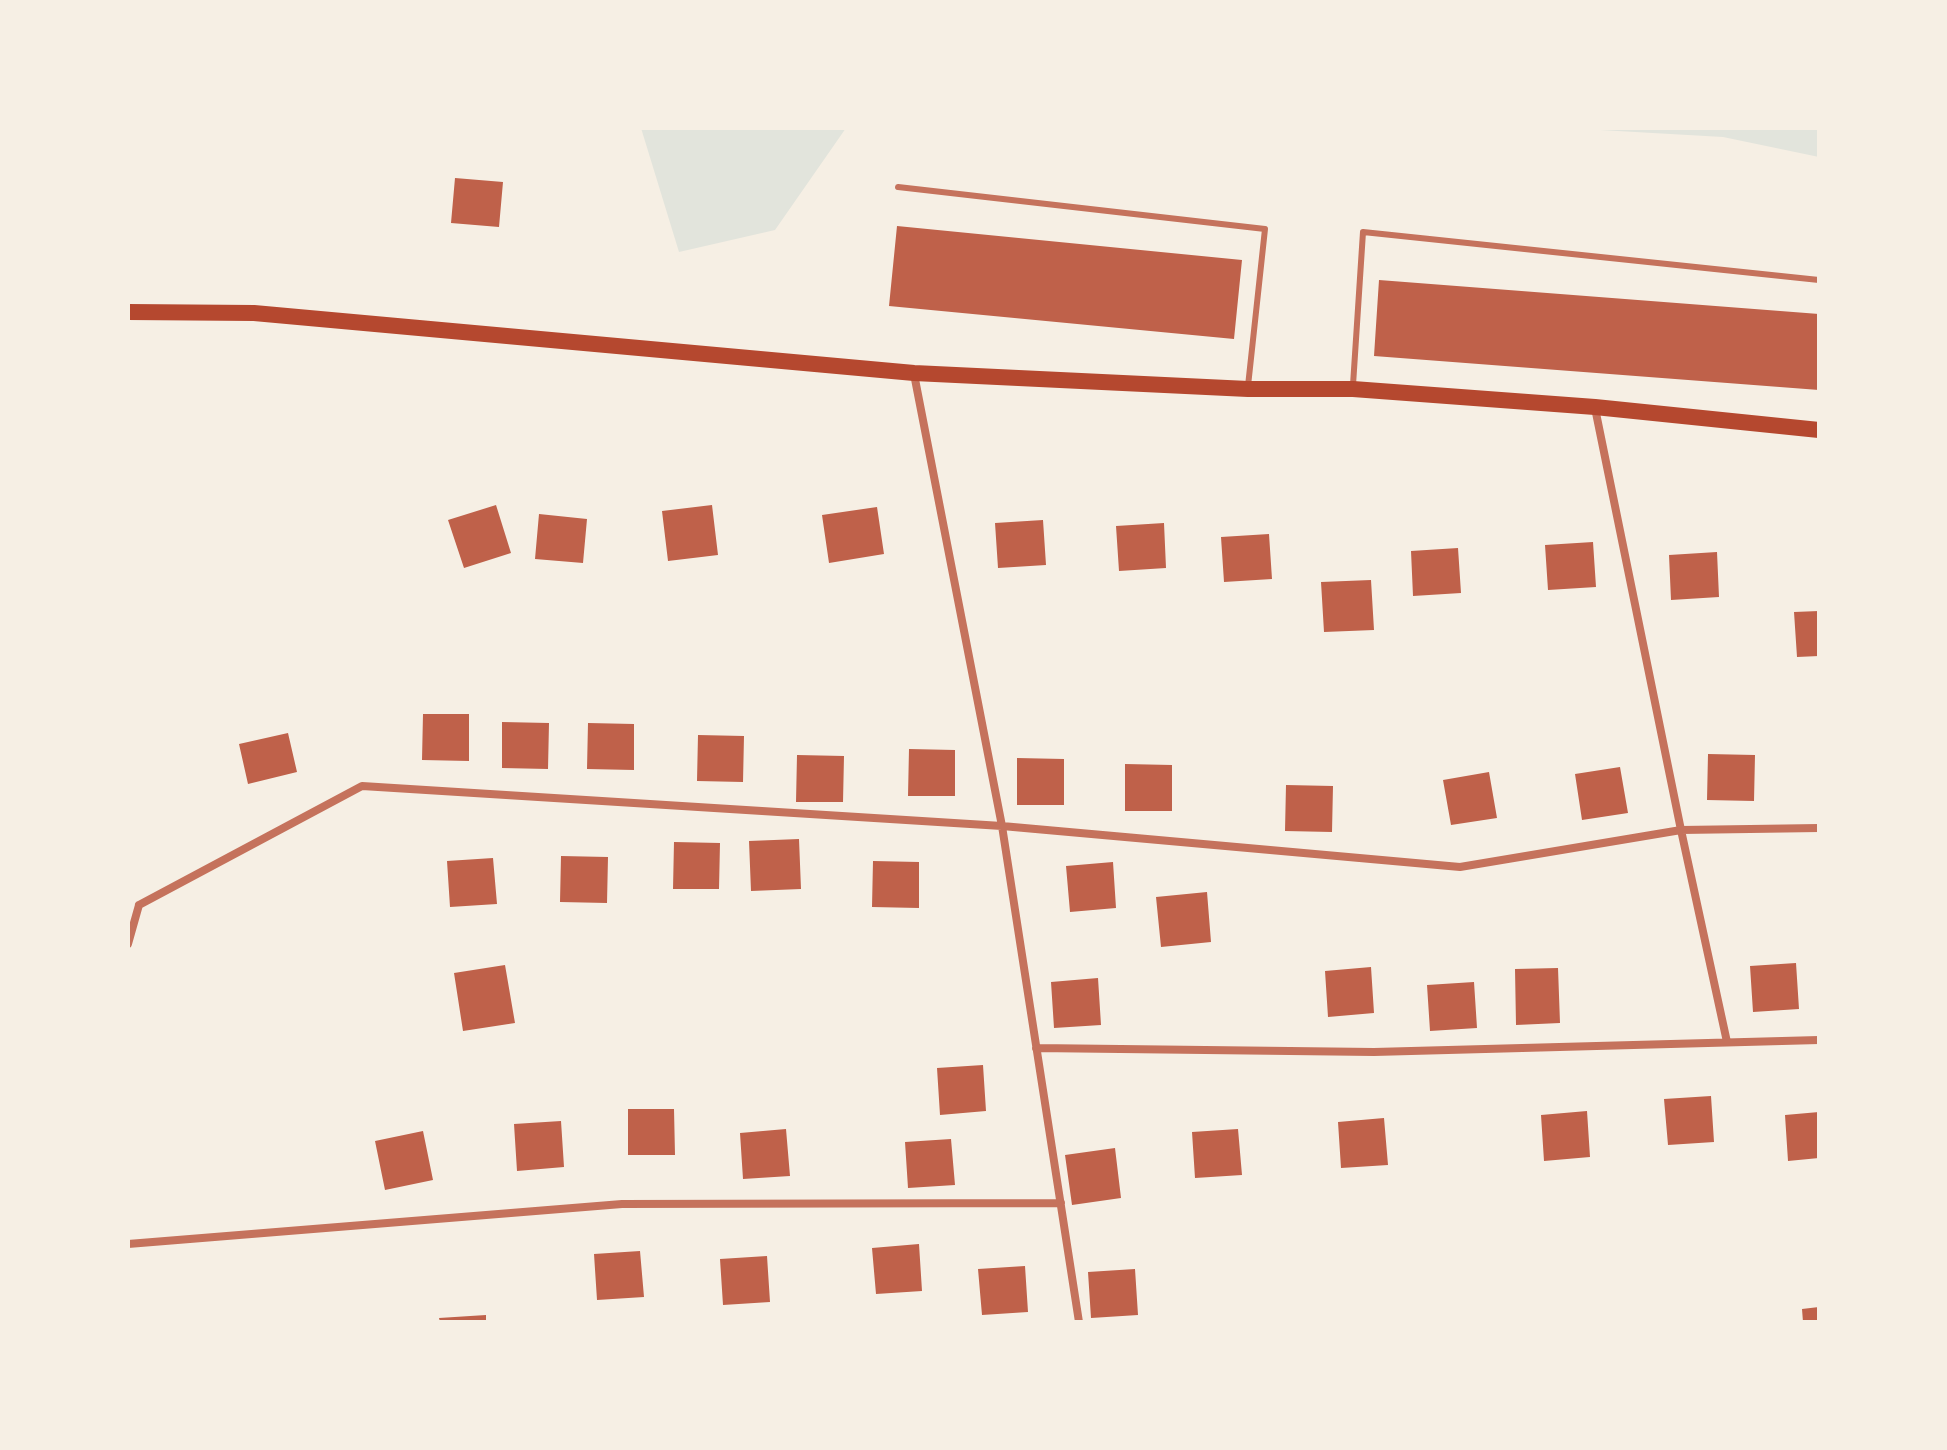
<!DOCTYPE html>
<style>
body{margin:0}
#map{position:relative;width:1947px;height:1450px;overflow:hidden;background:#f6efe4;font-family:"Golos Text",sans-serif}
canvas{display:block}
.frame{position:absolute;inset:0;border:130px solid #f6efe4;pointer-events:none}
</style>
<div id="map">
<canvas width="1947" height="1450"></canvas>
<div class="frame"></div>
</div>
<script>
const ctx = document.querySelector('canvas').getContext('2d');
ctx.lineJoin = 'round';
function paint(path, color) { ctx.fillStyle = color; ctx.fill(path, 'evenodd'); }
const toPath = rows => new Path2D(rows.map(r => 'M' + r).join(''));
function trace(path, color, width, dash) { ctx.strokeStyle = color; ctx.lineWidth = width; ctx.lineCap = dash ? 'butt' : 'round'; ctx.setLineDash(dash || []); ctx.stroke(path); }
paint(toPath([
 [641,128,846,128,775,230,679,252],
 [1565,128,1819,128,1819,157,1723,137]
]), '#e2e4dc');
paint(toPath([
 [455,178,503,182,499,227,451,223],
 [897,226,1242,260,1234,339,889,306],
 [1379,280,1819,314,1819,390,1374,356],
 [496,505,511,553,464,568,448,520],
 [712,505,718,555,668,561,662,511],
 [877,507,884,554,829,563,822,515],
 [539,514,587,519,583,563,535,559],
 [1043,520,1046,565,998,568,995,523],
 [1164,523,1166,568,1119,571,1116,526],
 [1269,534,1272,579,1224,582,1221,537],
 [1593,542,1596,587,1548,590,1545,545],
 [1458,548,1461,593,1413,596,1411,551],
 [1717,552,1719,597,1671,600,1669,555],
 [1371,580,1374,630,1324,632,1321,582],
 [1819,611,1819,656,1797,657,1794,612],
 [423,714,469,714,469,761,422,760],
 [502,722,549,723,548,769,502,768],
 [588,723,634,724,634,770,587,769],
 [288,733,297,772,248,784,239,744],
 [698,735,744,736,743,782,697,781],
 [909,749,955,750,955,796,908,796],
 [1708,754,1755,755,1754,801,1707,800],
 [797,755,844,756,843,802,796,802],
 [1017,758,1064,759,1064,805,1017,805],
 [1125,764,1172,765,1172,811,1125,811],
 [1620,767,1628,813,1582,820,1575,774],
 [1489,772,1497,818,1451,825,1443,780],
 [1286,785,1333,786,1332,832,1285,831],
 [799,839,801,889,751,891,749,841],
 [674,842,720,843,719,889,673,889],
 [561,856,608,857,607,903,560,902],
 [493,858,497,904,450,907,447,861],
 [873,861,919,862,919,908,872,907],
 [1113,862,1116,908,1070,912,1066,866],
 [1207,892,1211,942,1161,947,1156,897],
 [1796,963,1799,1009,1753,1012,1750,966],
 [505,965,515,1023,463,1031,454,973],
 [1371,967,1374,1013,1328,1017,1325,971],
 [1558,968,1560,1023,1516,1025,1515,969],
 [1098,978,1101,1025,1054,1028,1051,982],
 [1474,982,1477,1028,1430,1031,1427,985],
 [983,1065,986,1111,940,1115,937,1068],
 [1711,1096,1714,1142,1668,1145,1664,1099],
 [628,1109,674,1109,675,1155,628,1155],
 [1587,1111,1590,1157,1544,1161,1541,1115],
 [1819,1112,1819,1158,1788,1161,1785,1115],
 [1384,1118,1388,1165,1341,1168,1338,1122],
 [561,1121,564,1167,517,1171,514,1124],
 [786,1129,790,1176,743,1179,740,1133],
 [1238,1129,1242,1175,1195,1178,1192,1132],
 [423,1131,433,1180,385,1190,375,1141],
 [951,1139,955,1185,908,1188,905,1142],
 [1115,1148,1121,1198,1072,1205,1065,1155],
 [919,1244,922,1291,876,1294,872,1248],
 [640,1251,644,1297,597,1300,594,1254],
 [767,1256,770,1302,723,1305,720,1259],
 [1025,1266,1028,1312,982,1315,978,1269],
 [1135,1269,1138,1315,1091,1318,1088,1272],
 [1819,1307,1819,1322,1803,1322,1802,1309],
 [486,1315,486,1322,440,1322,439,1318]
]), '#bf614a');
trace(toPath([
 [898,187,1265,229,1248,386],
 [1353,385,1363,232,1819,280]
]), '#c5725c', 6);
trace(toPath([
 [914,374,1002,826,1079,1322],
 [139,905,362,786,1002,826,1460,867,1681,830,1595,408],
 [128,944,139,905],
 [1727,1042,1681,830,1819,828],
 [1036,1048,1374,1052,1819,1040],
 [128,1244,622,1204,1061,1203]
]), '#c5725c', 8);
trace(toPath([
 [128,312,254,313,914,373,1248,389,1353,389,1595,407,1819,430]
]), '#b5482f', 16);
</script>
